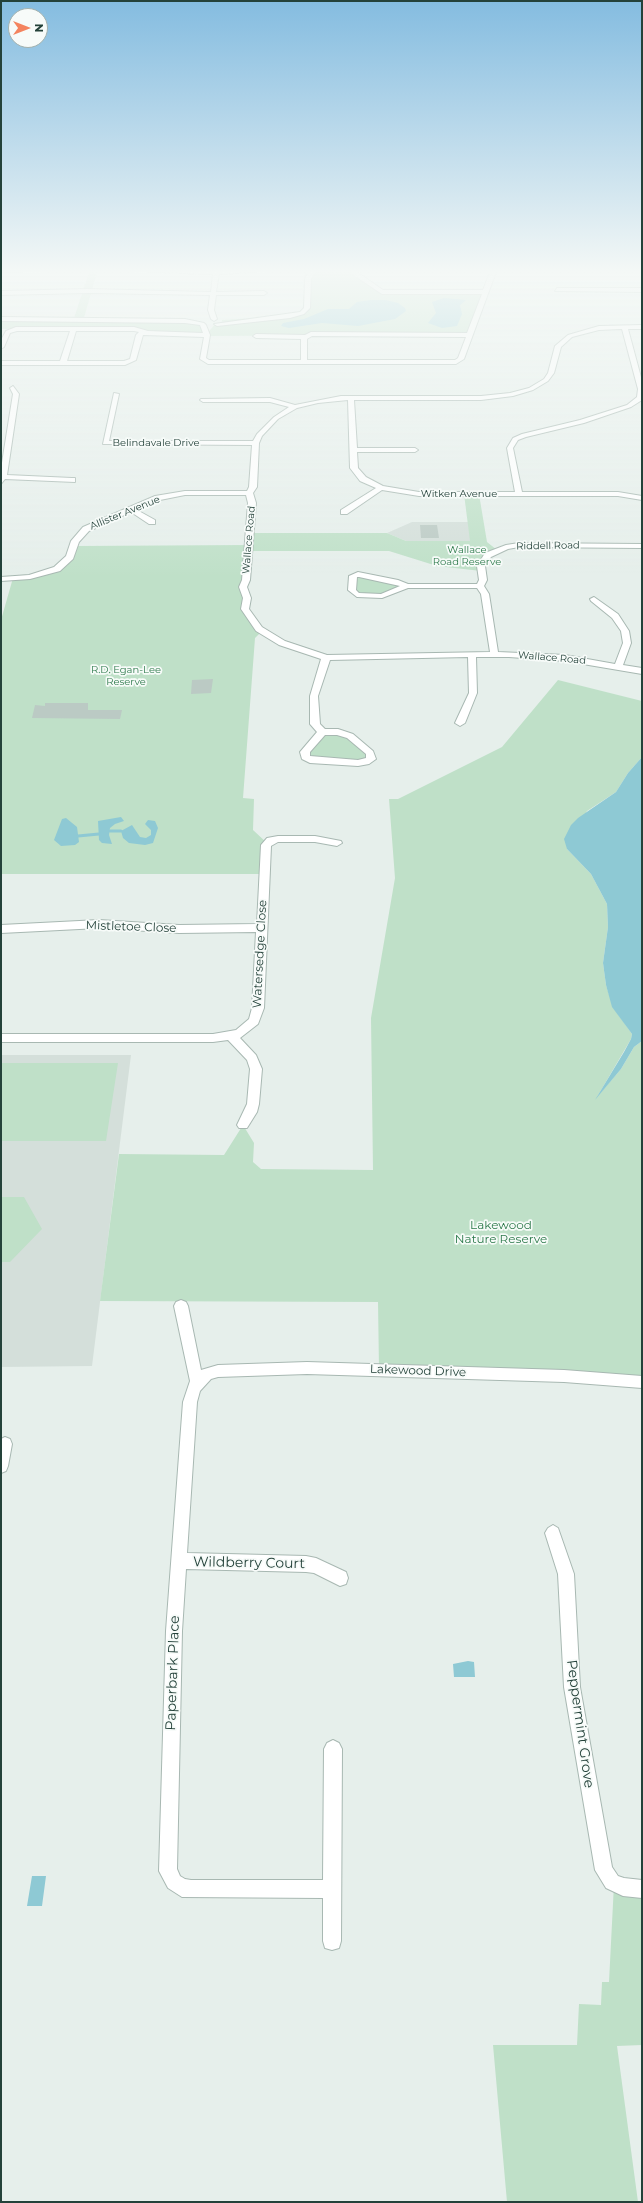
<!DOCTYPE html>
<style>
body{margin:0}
#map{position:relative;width:643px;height:2203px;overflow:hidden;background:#e6efeb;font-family:Montserrat,sans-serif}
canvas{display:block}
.frame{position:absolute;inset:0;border:2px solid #24423a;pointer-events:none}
.north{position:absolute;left:8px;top:8px;width:40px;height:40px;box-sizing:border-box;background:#f7fbf9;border:1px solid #a3b1ad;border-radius:50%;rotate:90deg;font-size:11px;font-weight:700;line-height:16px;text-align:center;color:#24423a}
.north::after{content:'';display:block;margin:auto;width:14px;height:18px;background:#f4845f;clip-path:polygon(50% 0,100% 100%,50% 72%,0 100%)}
</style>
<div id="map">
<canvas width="643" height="2203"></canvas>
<div class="frame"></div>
<div class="north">N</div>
</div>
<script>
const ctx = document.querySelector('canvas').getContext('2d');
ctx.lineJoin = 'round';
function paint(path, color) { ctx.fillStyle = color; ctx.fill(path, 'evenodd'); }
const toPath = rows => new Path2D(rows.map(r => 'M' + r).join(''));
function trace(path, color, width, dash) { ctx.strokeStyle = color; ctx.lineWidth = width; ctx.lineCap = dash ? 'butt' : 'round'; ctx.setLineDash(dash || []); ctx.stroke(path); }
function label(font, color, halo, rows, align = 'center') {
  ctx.font = font + ' Montserrat,sans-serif'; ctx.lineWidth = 3.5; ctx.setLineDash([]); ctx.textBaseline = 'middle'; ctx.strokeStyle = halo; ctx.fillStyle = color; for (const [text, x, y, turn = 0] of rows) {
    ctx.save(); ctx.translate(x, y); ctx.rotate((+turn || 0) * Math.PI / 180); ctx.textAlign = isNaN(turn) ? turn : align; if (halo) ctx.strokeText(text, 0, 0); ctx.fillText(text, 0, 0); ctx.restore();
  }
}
paint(toPath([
 [412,522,468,522,471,541,406,541,387,533],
 [1,1055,131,1055,92,1366,1,1367]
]), '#d4dfda');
paint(toPath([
 [90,269,98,269,84,318,152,320,203,325,207,334,214,325,232,321,222,322,222,320,283,316,300,311,303,307,305,273,308,273,304,311,308,279,313,271,353,269,378,290,485,292,470,335,207,336,138,330,1,329,1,319,74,318],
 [464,494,479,494,487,542,497,550,491,553,481,571,437,566,389,551,248,551,245,604,262,631,255,638,243,798,254,799,253,830,267,843,264,874,1,874,1,620,13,578,30,577,57,569,73,546,248,545,250,533,387,533,406,541,470,541],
 [355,575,405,584,385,595,360,596,352,590],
 [558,680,642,701,642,757,628,773,616,792,587,811,567,849,591,874,607,904,608,927,603,963,606,985,613,1007,632,1034,631,1039,597,1097,621,1069,634,1047,642,1041,642,1382,379,1369,378,1302,100,1301,119,1154,224,1155,243,1125,254,1143,253,1162,261,1169,373,1170,371,1018,395,878,389,799,398,799,502,747],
 [337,732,370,753,369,761,314,761,305,752,319,735],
 [1,1063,118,1063,106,1141,1,1141],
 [1,1197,24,1197,42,1229,10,1262,1,1262],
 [614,1884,642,1889,642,2045,617,2046,638,2202,507,2202,493,2045,577,2045,579,2004,601,2005,602,1982,609,1982]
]), '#bfe0c8');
paint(toPath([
 [444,298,466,300,460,305,462,314,457,326,442,328,428,323,436,313,432,302],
 [371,300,386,300,398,303,405,308,406,311,395,319,358,326,322,323,289,328,281,326,283,323,304,319,328,309,349,309,357,302],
 [642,757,642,1041,634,1047,621,1069,595,1100,624,1052,631,1039,632,1034,612,1007,606,985,603,963,608,927,607,904,591,874,567,849,564,839,571,825,578,818,616,792,628,773],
 [121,817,124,821,115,824,110,828,109,835,112,844,102,843,99,840,98,821],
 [62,819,66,818,77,827,79,842,75,845,61,846,54,840],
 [148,820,155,821,158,828,153,843,145,845,129,843,123,838,121,831,132,825,140,837,146,838,151,835,151,830,145,824],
 [468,1661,474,1662,475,1677,454,1677,453,1664],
 [32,1876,46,1876,42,1906,27,1906]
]), '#8ec9d4');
trace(toPath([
 [110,831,121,831],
 [78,836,99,834]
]), '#8ec9d4', 3);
paint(toPath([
 [420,525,437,525,439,538,421,538],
 [213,679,211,693,191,694,192,680],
 [45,703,88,703,88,710,122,710,120,719,32,718,35,705,45,706]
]), '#bbcac4');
const street = toPath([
 [1,269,51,269,48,271,1,272,1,269],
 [129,269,216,270,297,269,219,274,216,292,264,291,267,293,264,295,216,295,214,310,217,319,214,321,211,319,208,310,210,295,88,293,1,295,1,291,88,289,211,292,213,274,132,271,129,269],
 [317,269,331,269,314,273,311,279,310,308,304,314,290,318,217,326,214,324,300,312,304,308,305,279,309,271,317,269],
 [350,269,356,269,357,272,383,290,483,290,490,272,487,269,493,269,496,272,464,359,456,364,208,364,200,359,204,337,143,335,136,360,125,365,1,365,1,361,60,361,70,331,17,331,10,333,4,347,1,349,1,340,6,331,16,327,134,327,148,331,203,333,200,325,185,323,1,321,1,317,185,319,204,323,206,325,210,335,206,358,209,360,301,360,301,339,256,338,253,336,256,334,305,335,311,332,467,333,482,294,382,294,352,274,350,269],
 [76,331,134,331,139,332,136,335,130,359,124,361,67,361,76,331],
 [312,336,466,337,458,358,455,360,307,360,307,339,312,336],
 [557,288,642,288,642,292,555,291,557,288],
 [642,325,642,329,628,329,642,381,642,400,631,407,584,423,526,437,518,440,513,448,522,492,618,492,642,496,642,500,618,496,419,496,382,490,347,514,341,514,341,510,376,488,360,481,350,468,348,400,318,403,297,408,278,419,262,436,259,443,257,487,253,493,256,503,250,580,247,587,251,598,249,609,262,627,285,641,327,655,490,652,481,594,477,588,408,588,382,598,357,597,348,590,349,576,358,572,398,580,408,584,477,584,479,580,477,566,485,553,506,545,519,543,642,544,642,548,519,547,508,549,491,557,485,566,487,580,484,586,489,594,498,652,565,655,615,664,623,643,621,631,612,618,591,601,590,599,594,597,618,614,629,631,631,643,623,665,642,668,642,674,565,661,509,657,476,657,477,693,465,723,460,726,455,723,469,693,468,657,330,660,318,696,320,724,325,729,338,729,353,734,373,751,376,759,369,764,358,766,310,763,302,759,300,752,317,732,310,724,310,696,321,659,279,645,256,631,241,609,243,598,239,587,242,580,248,503,246,495,185,495,160,500,137,510,155,520,155,524,149,524,131,512,89,531,79,542,73,559,60,571,30,579,1,581,1,577,29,575,54,567,66,556,71,541,83,527,155,496,185,491,247,491,249,487,252,445,103,444,114,393,119,394,109,441,253,441,257,434,274,417,289,407,270,402,203,402,200,400,201,399,270,398,295,405,341,396,481,396,510,393,529,388,544,379,548,373,555,346,568,335,599,326,642,325],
 [622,329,638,389,637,397,627,405,580,420,522,434,513,438,507,448,515,492,419,492,383,486,366,477,358,468,357,452,415,452,418,450,415,448,357,448,354,400,481,400,513,396,533,390,548,381,554,373,561,347,572,337,599,330,622,329],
 [357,577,359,577,400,586,381,594,359,593,356,590,357,577],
 [325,735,337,735,347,738,366,754,366,758,358,760,310,756,310,752,325,735],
 [13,386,19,394,7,475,72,478,75,478,75,482,5,479,1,484,1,469,13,394,10,388,13,386],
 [278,836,315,836,341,841,342,843,337,846,315,842,278,842,271,846,264,1008,258,1024,240,1038,256,1055,262,1069,259,1104,257,1112,247,1128,239,1128,237,1125,247,1104,250,1069,247,1060,228,1040,213,1042,1,1042,1,1034,213,1034,236,1030,249,1019,252,1008,256,932,179,933,99,928,1,933,1,925,99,920,179,925,257,924,261,845,267,838,278,836],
 [181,1300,186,1302,188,1306,201,1370,218,1365,307,1362,564,1370,642,1376,642,1388,564,1382,307,1374,218,1377,211,1379,200,1391,197,1402,187,1553,306,1556,316,1558,346,1572,348,1578,346,1584,340,1586,314,1573,306,1572,186,1569,182,1631,177,1869,180,1876,185,1879,191,1880,323,1880,324,1749,327,1743,333,1740,339,1743,342,1749,341,1941,339,1948,332,1950,325,1948,323,1941,323,1898,182,1897,168,1888,159,1871,166,1631,183,1402,190,1381,174,1306,176,1302,181,1300],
 [5,1437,10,1439,12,1444,8,1466,6,1471,1,1473,1,1439,5,1437],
 [553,1525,558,1528,574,1574,580,1687,612,1867,618,1876,624,1878,642,1880,642,1898,623,1896,606,1888,595,1870,564,1687,558,1574,545,1533,548,1528,553,1525]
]);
trace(street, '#a8b8b2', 2);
paint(street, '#fff');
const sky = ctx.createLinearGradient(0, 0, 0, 577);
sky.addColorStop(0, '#84bce0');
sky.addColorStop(0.47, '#f4f8f6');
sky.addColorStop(1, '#f4f8f600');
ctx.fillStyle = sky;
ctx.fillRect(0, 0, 643, 577);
label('10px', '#24423a', '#f7fbf9', [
 ["Belindavale Drive",156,443],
 ["Witken Avenue",459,494],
 ["Allister Avenue",125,513,-22],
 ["Wallace Road",249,540,-85],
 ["Riddell Road",548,546,-1],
 ["Wallace Road",552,658,5]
]);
label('10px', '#2d7a4b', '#f7fbf9', [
 ["Wallace",467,550],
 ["Road Reserve",467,562],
 ["R.D. Egan-Lee",126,670],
 ["Reserve",126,682]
]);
label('12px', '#24423a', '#f7fbf9', [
 ["Mistletoe Close",131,927,2],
 ["Watersedge Close",260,954,-87],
 ["Lakewood Drive",418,1371,2]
]);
label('12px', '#2d7a4b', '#f7fbf9', [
 ["Lakewood",501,1225],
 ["Nature Reserve",501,1239]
]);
label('14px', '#24423a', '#f7fbf9', [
 ["Wildberry Court",249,1563,1],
 ["Paperbark Place",173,1673,-88],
 ["Peppermint Grove",580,1724,82]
]);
</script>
